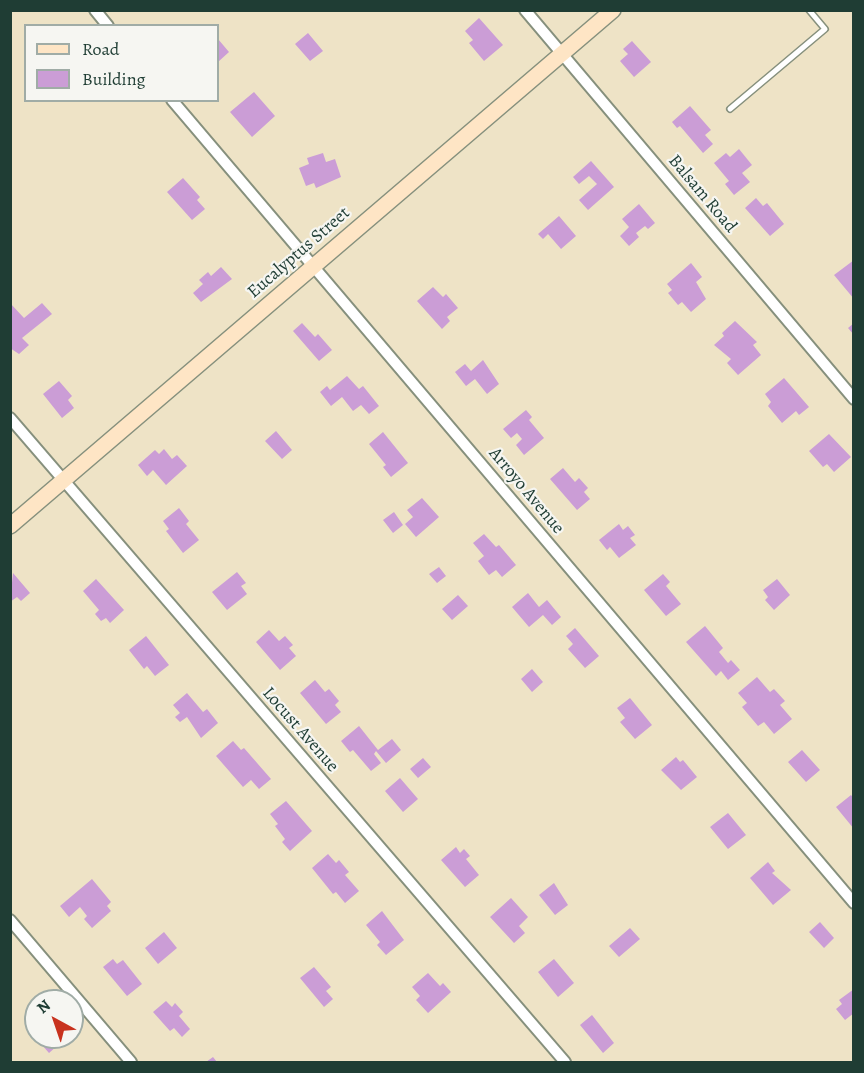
<!DOCTYPE html>
<style>
body{margin:0}
#map{position:relative;width:864px;height:1073px;overflow:hidden;background:#eee3c6;font-family:Alegreya,serif}
canvas{display:block}
.frame{position:absolute;inset:0;border:12px solid #1f3d34;pointer-events:none}
.legend{position:absolute;left:24px;top:24px;width:195px;height:78px;box-sizing:border-box;background:#f6f6f2;border:2px solid #a0aca6;margin:0;padding:8px 10px;list-style:none;font-size:18px;color:#1f3d34}
.legend li{display:flex;align-items:center;gap:12px;height:30px}
.legend b{width:30px;border:2px solid #a0aca6}
.north{position:absolute;left:24px;top:989px;width:60px;height:60px;box-sizing:border-box;background:#f6f6f2;border:2px solid #a0aca6;border-radius:50%;rotate:320deg;font-size:16px;font-weight:700;line-height:24px;text-align:center;color:#1f3d34}
.north::after{content:'';display:block;margin:auto;width:21px;height:27px;background:#c8321e;clip-path:polygon(50% 0,100% 100%,50% 72%,0 100%)}
</style>
<div id="map">
<canvas width="864" height="1073"></canvas>
<div class="frame"></div>
<ul class="legend">
<li><b style="height:8px;background:#fee5c5"></b>Road</li>
<li><b style="height:16px;background:#cb9dd6"></b>Building</li>
</ul>
<div class="north">N</div>
</div>
<script>
const ctx = document.querySelector('canvas').getContext('2d');
ctx.lineJoin = 'round';
function paint(path, color) { ctx.fillStyle = color; ctx.fill(path, 'evenodd'); }
const toPath = rows => new Path2D(rows.map(r => 'M' + r).join(''));
function trace(path, color, width, dash) { ctx.strokeStyle = color; ctx.lineWidth = width; ctx.lineCap = dash ? 'butt' : 'round'; ctx.setLineDash(dash || []); ctx.stroke(path); }
function label(font, color, halo, rows, align = 'center') {
  ctx.font = font + ' Alegreya,serif'; ctx.lineWidth = 4.5; ctx.setLineDash([]); ctx.textBaseline = 'middle'; ctx.strokeStyle = halo; ctx.fillStyle = color; for (const [text, x, y, turn = 0] of rows) {
    ctx.save(); ctx.translate(x, y); ctx.rotate((+turn || 0) * Math.PI / 180); ctx.textAlign = isNaN(turn) ? turn : align; if (halo) ctx.strokeText(text, 0, 0); ctx.fillText(text, 0, 0); ctx.restore();
  }
}
paint(toPath([
 [479,18,503,45,484,61,469,43,473,40,465,31],
 [308,33,323,51,310,61,295,44],
 [218,39,229,52,218,62],
 [632,41,651,62,634,77,620,61,628,54,623,49],
 [254,92,275,116,252,137,230,112],
 [690,106,711,130,705,135,713,144,703,153,680,126,677,128,672,122],
 [739,149,752,165,742,173,750,182,734,195,725,184,729,181,714,163,726,153,730,157],
 [323,153,326,162,335,159,341,177,316,188,314,183,306,186,299,168,309,164,307,158],
 [591,161,614,187,588,210,579,200,597,184,589,176,579,184,573,177],
 [183,178,200,197,197,200,205,209,192,220,167,192],
 [756,198,763,206,767,203,784,224,770,236,745,208],
 [639,204,655,223,648,229,645,226,636,233,639,237,629,246,620,236,629,227,622,219],
 [559,216,576,236,561,249,548,234,543,239,538,234],
 [854,260,854,299,834,275],
 [691,263,702,277,696,282,706,299,691,312,682,302,678,305,668,293,672,290,667,284],
 [221,267,232,279,201,302,193,293,203,284,199,280,208,272,211,276],
 [433,287,443,297,446,294,458,308,447,317,450,321,442,329,417,301],
 [10,303,24,318,42,303,52,314,22,338,29,345,19,354,10,348],
 [735,321,757,342,753,345,761,355,738,375,727,363,731,359,714,345,724,336,722,333],
 [302,323,315,337,318,334,332,350,319,361,293,331],
 [854,323,854,335,848,328],
 [483,360,499,384,487,394,475,379,466,386,455,372,465,364,471,371],
 [347,376,359,389,363,386,379,406,369,414,361,405,353,411,342,397,331,406,320,392,327,386,330,390],
 [784,378,809,407,799,415,796,411,782,423,768,406,771,402,765,394],
 [59,381,72,396,68,400,74,408,62,418,43,394],
 [526,410,532,417,529,420,544,438,524,455,516,445,522,439,517,433,511,438,503,429],
 [276,431,292,450,282,459,265,441],
 [383,432,408,463,391,477,383,467,386,465,369,444],
 [829,434,851,457,834,472,827,464,823,467,809,451],
 [164,449,172,459,177,455,187,466,166,485,153,470,147,476,138,465,155,450,159,454],
 [563,468,575,482,579,478,588,488,584,492,590,499,577,510,550,479],
 [422,498,439,517,416,537,405,524,413,517,407,510],
 [179,508,189,521,186,524,199,540,183,553,166,531,169,529,163,521],
 [394,512,403,525,393,533,383,520],
 [619,524,623,530,628,526,635,535,630,538,636,545,619,558,610,547,607,550,599,540],
 [484,534,496,547,499,545,516,565,502,577,496,570,489,575,478,561,484,556,473,543],
 [439,567,446,576,437,583,429,574],
 [237,572,246,583,241,586,247,594,227,610,212,592],
 [13,573,30,593,21,601,17,597,10,602],
 [663,574,670,582,666,586,681,604,666,616,644,590],
 [96,579,124,610,110,623,106,618,101,621,95,614,99,610,83,591],
 [777,579,790,595,774,610,765,600,768,597,763,590],
 [528,593,539,607,547,600,561,617,552,625,543,615,529,627,512,607],
 [458,595,468,606,452,620,442,609],
 [705,626,723,648,719,652,728,663,731,660,740,670,728,680,721,671,716,676,686,642],
 [575,628,599,656,585,668,568,649,573,644,566,636],
 [269,630,279,641,285,636,293,645,289,648,296,656,280,670,256,642],
 [146,636,169,665,155,676,147,666,144,669,129,650],
 [532,669,543,682,532,692,521,679],
 [757,677,770,692,774,689,785,701,780,705,792,719,774,734,764,722,758,726,742,707,747,703,738,693],
 [315,680,325,692,329,689,339,701,335,705,341,712,326,724,300,693],
 [187,693,203,712,207,709,218,723,201,738,187,717,180,722,175,717,180,713,173,705],
 [630,698,652,725,635,739,620,722,625,718,617,708],
 [359,726,378,750,392,739,401,750,386,763,376,751,374,754,381,763,371,771,353,750,350,752,341,741],
 [233,741,241,750,244,748,271,779,259,789,251,780,243,787,216,756],
 [802,750,820,770,806,782,788,762],
 [676,757,680,762,683,760,697,777,681,790,661,770],
 [423,758,431,767,418,778,410,769],
 [400,778,418,799,403,812,385,791],
 [851,795,854,799,854,829,836,807],
 [286,801,312,831,290,851,282,842,285,839,275,826,278,824,270,814],
 [728,813,746,835,728,849,710,827],
 [456,847,460,853,464,849,470,856,466,859,479,875,465,887,441,860],
 [328,854,336,863,339,860,349,872,345,875,359,891,345,903,336,892,333,894,312,868],
 [768,862,775,871,772,873,791,890,773,905,750,878],
 [92,879,111,902,107,906,111,911,92,928,84,919,87,916,80,907,69,917,60,906],
 [554,883,568,905,555,915,539,895],
 [511,898,528,917,519,926,525,933,514,943,490,917],
 [382,911,404,940,386,955,377,945,380,942,366,925],
 [820,922,834,938,824,948,809,932],
 [630,928,640,939,619,957,609,946],
 [164,932,177,948,158,964,145,948],
 [113,959,117,964,123,960,142,984,127,996,103,967],
 [554,959,574,983,558,997,538,972],
 [314,967,331,987,326,991,333,999,324,1007,300,978],
 [428,973,440,986,443,983,451,992,428,1013,416,1000,420,996,412,987],
 [854,989,854,1013,845,1020,836,1009,842,1004,839,1000],
 [166,1001,172,1007,175,1003,183,1012,179,1016,190,1029,182,1037,174,1028,170,1031,153,1012],
 [592,1015,614,1043,603,1053,580,1025],
 [36,1021,36,1037,61,1037,64,1040,49,1053,27,1028],
 [213,1057,217,1062,206,1062]
]), '#cb9dd6');
const service = toPath([
 [730,109,825,29,809,10]
]);
const minor = toPath([
 [95,10,108,26],
 [525,10,854,399],
 [172,100,854,903],
 [10,418,565,1062],
 [10,920,131,1062]
]);
const secondary = toPath([
 [10,526,613,10]
]);
trace(service, '#86907d', 8);
trace(minor, '#86907d', 14);
trace(secondary, '#86907d', 18);
trace(service, '#fff', 5);
trace(minor, '#fff', 10);
trace(secondary, '#fee5c5', 15);
label('18px', '#1f3d34', '#f6f6f2', [
 ["Balsam Road",702,194,50],
 ["Eucalyptus Street",299,253,-41],
 ["Arroyo Avenue",526,491,50],
 ["Locust Avenue",300,730,49]
]);
</script>
